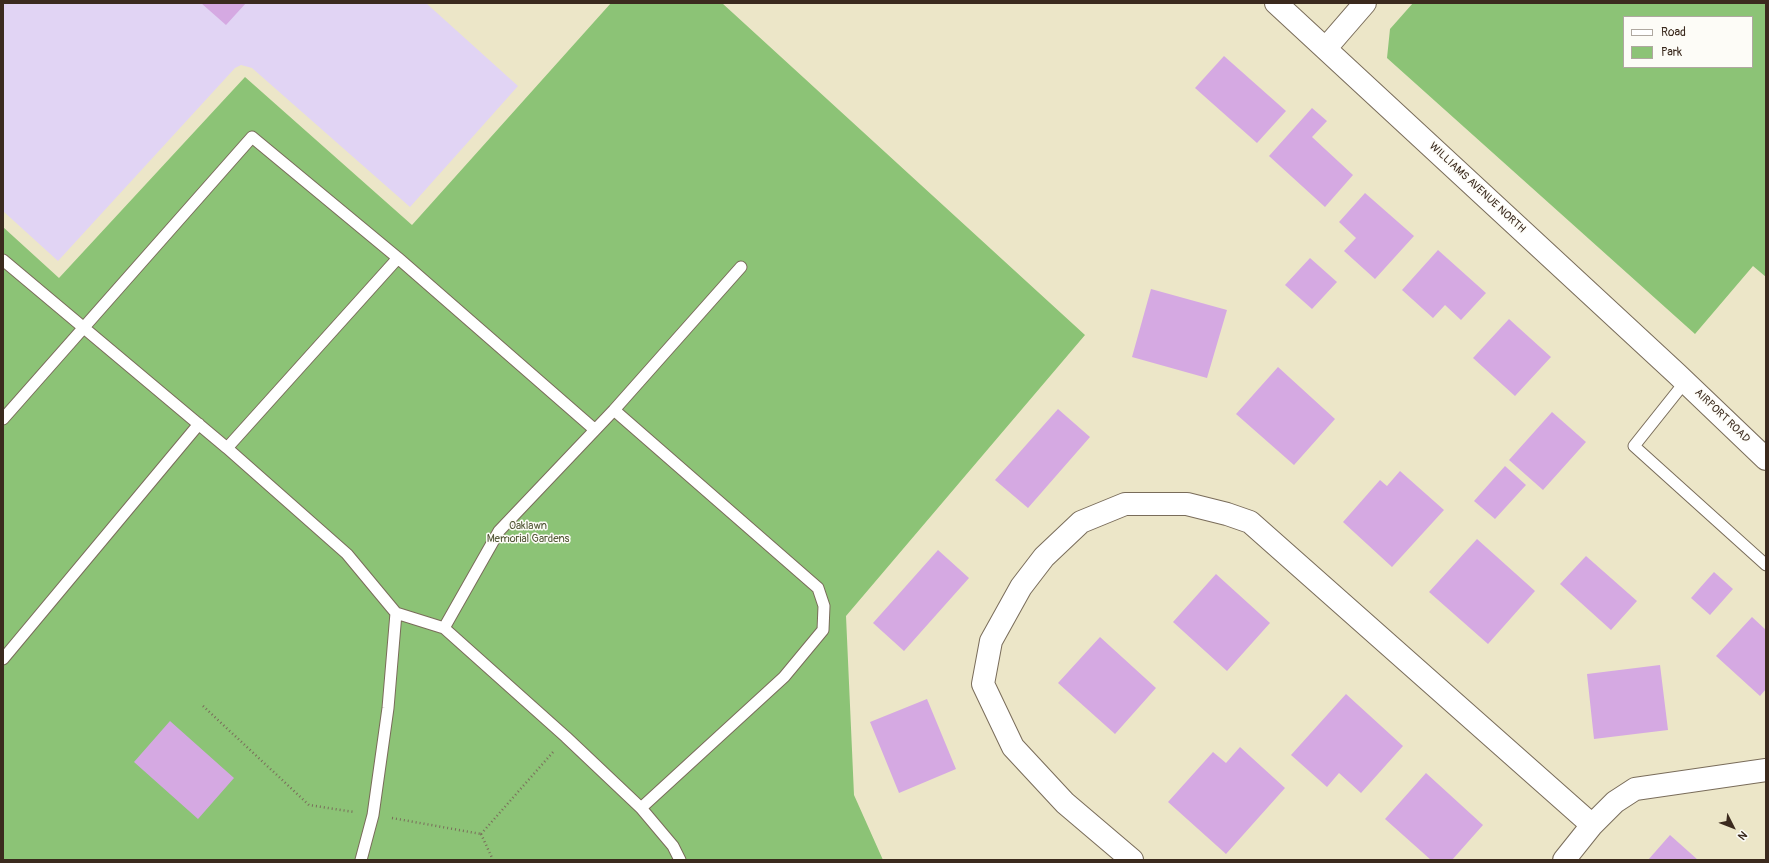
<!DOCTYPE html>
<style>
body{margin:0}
#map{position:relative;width:1769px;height:863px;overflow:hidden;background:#ece6c8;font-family:Pangolin,sans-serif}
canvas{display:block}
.frame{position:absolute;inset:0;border:4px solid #3b2a1e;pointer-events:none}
.legend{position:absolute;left:1623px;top:16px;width:130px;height:52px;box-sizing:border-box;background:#fdfcf7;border:1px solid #afa8a0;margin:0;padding:5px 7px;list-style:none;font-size:12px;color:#3b2a1e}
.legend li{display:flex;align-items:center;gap:8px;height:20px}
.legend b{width:20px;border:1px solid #afa8a0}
.north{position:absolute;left:1713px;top:807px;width:40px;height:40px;-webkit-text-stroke:3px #fdfcf7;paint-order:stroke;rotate:132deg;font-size:11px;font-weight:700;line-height:16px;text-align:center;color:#3b2a1e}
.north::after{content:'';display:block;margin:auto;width:14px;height:18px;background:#3b2a1e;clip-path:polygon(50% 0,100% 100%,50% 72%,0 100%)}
</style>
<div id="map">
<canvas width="1769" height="863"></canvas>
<div class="frame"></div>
<ul class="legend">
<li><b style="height:5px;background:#fff"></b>Road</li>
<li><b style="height:11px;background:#8cc376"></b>Park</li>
</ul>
<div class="north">N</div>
</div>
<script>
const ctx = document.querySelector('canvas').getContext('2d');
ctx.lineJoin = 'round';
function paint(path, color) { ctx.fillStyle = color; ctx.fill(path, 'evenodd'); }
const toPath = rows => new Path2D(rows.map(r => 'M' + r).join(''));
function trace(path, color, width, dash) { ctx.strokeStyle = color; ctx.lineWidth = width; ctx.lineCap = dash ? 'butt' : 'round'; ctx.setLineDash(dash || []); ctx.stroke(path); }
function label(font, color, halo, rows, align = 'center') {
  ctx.font = font + ' Pangolin,sans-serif'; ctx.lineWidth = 3; ctx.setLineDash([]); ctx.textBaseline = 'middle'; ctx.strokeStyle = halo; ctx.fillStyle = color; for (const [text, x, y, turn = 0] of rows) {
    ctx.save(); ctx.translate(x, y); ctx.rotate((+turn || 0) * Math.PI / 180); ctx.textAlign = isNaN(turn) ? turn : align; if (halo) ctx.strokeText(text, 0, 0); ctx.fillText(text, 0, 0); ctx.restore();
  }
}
paint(toPath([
 [3,3,426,3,518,86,410,207,252,68,241,65,235,68,58,261,3,211]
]), '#e1d4f4');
paint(toPath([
 [611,3,722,3,1085,335,846,616,854,795,883,860,3,860,3,227,59,278,245,77,412,225],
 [1413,3,1766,3,1766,277,1753,266,1695,334,1387,58,1390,29],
 [1624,17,1752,17,1752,67,1624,67]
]), '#8cc376');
paint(toPath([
 [201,3,246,3,226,25],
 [1224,56,1286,111,1257,143,1195,88],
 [1312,108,1327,121,1312,137,1353,175,1325,207,1269,156],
 [1365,193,1414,236,1375,279,1344,251,1356,238,1339,222],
 [1438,250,1486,293,1461,320,1445,305,1433,318,1402,290],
 [1310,258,1337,282,1312,309,1285,285],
 [1151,289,1227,310,1207,378,1132,357],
 [1509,319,1551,357,1515,396,1473,358],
 [1278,367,1335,419,1294,465,1236,414],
 [1058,409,1090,437,1028,508,995,480],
 [1552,412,1586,442,1543,490,1509,460],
 [1505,466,1526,485,1495,519,1474,501],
 [1400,471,1444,510,1392,567,1343,522,1380,480,1387,486],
 [1477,539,1535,591,1488,644,1429,592],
 [938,550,969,578,904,651,873,623],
 [1586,556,1637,601,1611,630,1560,584],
 [1714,572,1733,589,1710,615,1691,598],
 [1216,574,1270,623,1227,671,1173,622],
 [1752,617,1766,630,1766,689,1760,696,1716,656],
 [1100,637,1156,688,1115,734,1058,683],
 [1660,665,1668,730,1594,739,1587,674],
 [1346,694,1403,746,1361,793,1339,773,1327,787,1291,755],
 [927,699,956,769,899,793,870,722],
 [170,721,234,778,198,819,134,762],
 [1240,747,1285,788,1226,854,1168,802,1213,752,1226,763],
 [1426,773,1483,825,1452,860,1431,860,1385,819],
 [1670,835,1698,860,1648,860]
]), '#d5a9e2');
const service = toPath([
 [3,260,227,448,347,554,396,613,388,708,373,815,361,860],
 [1685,382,1634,446,1766,565],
 [614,410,818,588,824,606,823,630,784,677,641,808],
 [3,419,252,137,398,258,594,429],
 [227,448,398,258],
 [396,613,444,628,566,737,641,808,673,846,680,860],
 [444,628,499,531,614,410,741,267],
 [3,659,199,424]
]);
const minor = toPath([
 [1276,3,1677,374,1766,459],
 [1326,48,1365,3],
 [1132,860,1065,803,1013,747,983,684,991,641,1021,587,1044,557,1081,522,1125,504,1187,504,1227,514,1250,522,1592,825,1615,802,1635,789,1766,770],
 [1564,860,1592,825]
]);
trace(service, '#796c5a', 13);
trace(minor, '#796c5a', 24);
trace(toPath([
 [203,706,309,805,354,812],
 [392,818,481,834],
 [481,834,554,751],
 [481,834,493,860]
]), '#796c5a', 2.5, [1, 3]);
trace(service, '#fff', 11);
trace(minor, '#fff', 22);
label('11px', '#3b2a1e', '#fdfcf7', [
 ["WILLIAMS AVENUE NORTH",1477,188,43],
 ["AIRPORT ROAD",1722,416,44]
]);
label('11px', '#535838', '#fdfcf7', [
 ["Oaklawn",528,526],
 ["Memorial Gardens",528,539]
]);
</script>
